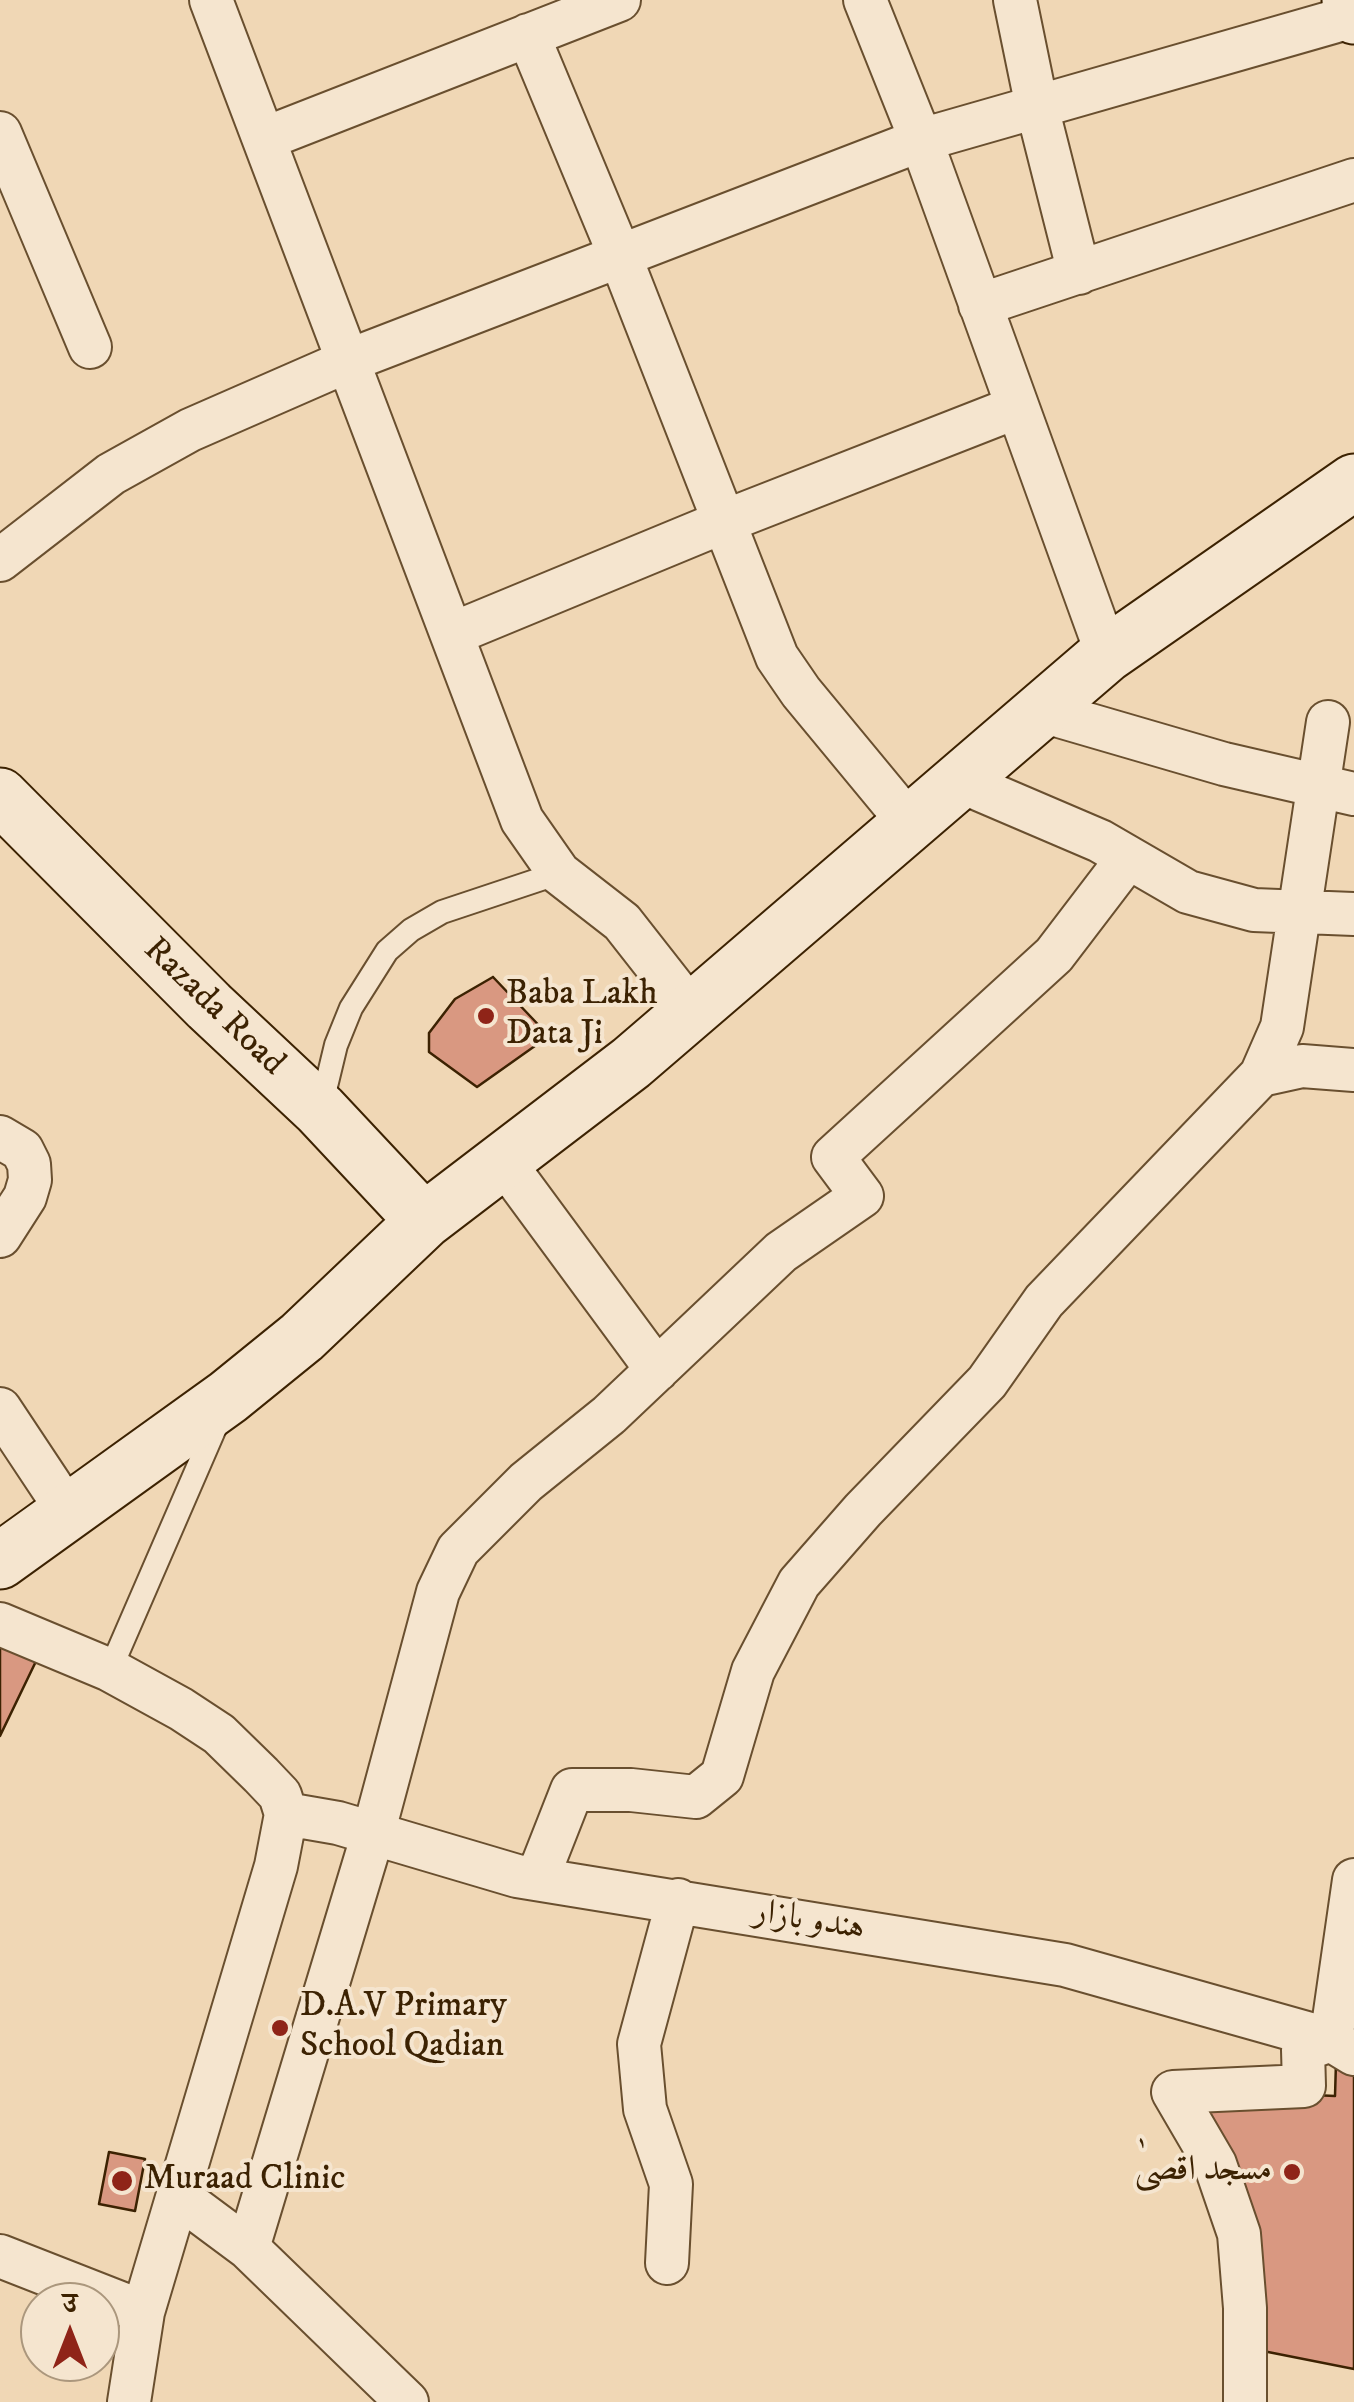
<!DOCTYPE html>
<meta charset="utf-8">
<style>
body{margin:0}
#map{position:relative;width:1354px;height:2402px;overflow:hidden;background:#f0d7b5;font-family:"IM FELL DW Pica","Noto Serif Devanagari",serif}
canvas{display:block}
.north{position:absolute;left:20px;top:2282px;width:100px;height:100px;box-sizing:border-box;background:#f5e5cf;border:2px solid #ab977d;border-radius:50%;rotate:0deg;font-size:28px;font-weight:700;line-height:40px;text-align:center;color:#3c2202}
.north::after{content:'';display:block;margin:auto;width:35px;height:45px;background:#8f2418;clip-path:polygon(50% 0,100% 100%,50% 72%,0 100%)}
</style>
<div id="map">
<canvas width="1354" height="2402"></canvas>
<div class="north">उ</div>
</div>
<script>
const ctx = document.querySelector('canvas').getContext('2d');
ctx.lineJoin = 'round';
function paint(path, color) { ctx.fillStyle = color; ctx.fill(path, 'evenodd'); }
const toPath = rows => new Path2D(rows.map(r => 'M' + r).join(''));
function trace(path, color, width, dash) { ctx.strokeStyle = color; ctx.lineWidth = width; ctx.lineCap = dash ? 'butt' : 'round'; ctx.setLineDash(dash || []); ctx.stroke(path); }
function label(font, color, halo, rows, align = 'center') {
  ctx.font = font + ' "IM FELL DW Pica",Amiri,serif'; ctx.lineWidth = 8; ctx.setLineDash([]); ctx.textBaseline = 'middle'; ctx.strokeStyle = halo; ctx.fillStyle = color; for (const [text, x, y, turn = 0] of rows) {
    ctx.save(); ctx.translate(x, y); ctx.rotate((+turn || 0) * Math.PI / 180); ctx.textAlign = isNaN(turn) ? turn : align; if (halo) ctx.strokeText(text, 0, 0); ctx.fillText(text, 0, 0); ctx.restore();
  }
}
const building = toPath([
 [493,977,549,1036,477,1087,429,1052,429,1033,455,999,493,977],
 [0,1641,39,1655,0,1736,0,1641],
 [1336,2062,1354,2072,1354,2369,1263,2351,1204,2116,1204,2090,1335,2096,1336,2062],
 [109,2152,145,2159,135,2211,99,2204,109,2152]
]);
paint(building, '#d99881');
trace(building, '#3c2202', 2.5);
const lane = toPath([
 [321,1107,336,1045,351,1008,387,951,411,930,442,912,559,873],
 [110,1670,218,1421]
]);
const street = toPath([
 [211,0,522,820,559,873,622,922,691,1010],
 [865,0,921,140,1107,654],
 [1015,0,1037,107,1079,273],
 [528,35,620,256,777,657,801,692,911,825],
 [0,133,90,347],
 [266,138,619,0],
 [980,305,1354,180],
 [0,560,111,474,190,430,350,360,921,140,1354,16],
 [452,634,723,522,1017,407],
 [1042,711,1224,764,1354,794],
 [962,782,1100,841,1188,892,1254,910,1354,914],
 [1261,1075,1282,1027,1328,722],
 [0,1137,22,1150,29,1164,30,1180,25,1197,0,1236],
 [503,1161,657,1370],
 [0,1409,69,1513],
 [0,1624,110,1670,181,1709,219,1734,261,1775,280,1795,286,1814,276,1866,143,2312,129,2402],
 [286,1814,338,1823,517,1876,1065,1965,1331,2040,1354,2054],
 [537,1879,572,1790,631,1790,696,1797,722,1776,753,1671,799,1583,863,1510,987,1382,1044,1301,1261,1075,1302,1066,1354,1070],
 [1331,2040,1354,1880],
 [178,2196,248,2248,407,2402],
 [248,2248,373,1834,438,1592,458,1550,526,1482,609,1415,781,1252,862,1196,833,1157,1054,955,1128,858],
 [0,2256,143,2312],
 [667,2263,671,2184,645,2109,639,2044,678,1900],
 [1245,2402,1245,2308,1239,2234,1215,2164,1173,2092,1304,2086,1303,2050,1331,2040]
]);
const secondary = toPath([
 [1350,0,1354,16],
 [0,796,209,1006,320,1110,424,1221],
 [0,1561,228,1397,302,1337,424,1221,631,1063,1107,654,1354,482]
]);
trace(lane, '#694f2f', 26);
trace(street, '#694f2f', 46);
trace(secondary, '#3c2202', 59);
trace(lane, '#f5e5cf', 22);
trace(street, '#f5e5cf', 42);
trace(secondary, '#f5e5cf', 55);
for (const [x, y, r, color] of [
 [486,1016,10,"#8f2418"],
 [280,2028,10,"#8f2418"],
 [1292,2172,10,"#8f2418"],
 [122,2181,12,"#8f2418"]
]) { const dot = new Path2D(); dot.arc(x, y, r, 0, 2 * Math.PI); ctx.fillStyle = color; ctx.fill(dot); trace(dot, '#f5e5cf', 4); }
label('35px', '#3c2202', '#f5e5cf', [
 ["Baba Lakh",506,996],
 ["Data Ji",506,1036],
 ["D.A.V Primary",300,2008],
 ["School Qadian",300,2048],
 ["مسجد اقصیٰ",1272,2172,"right"],
 ["Muraad Clinic",144,2181]
], 'left');
label('35px', '#3c2202', '#f5e5cf', [
 ["Razada Road",213,1008,44],
 ["ہندو بازار",809,1922,9]
]);
</script>
